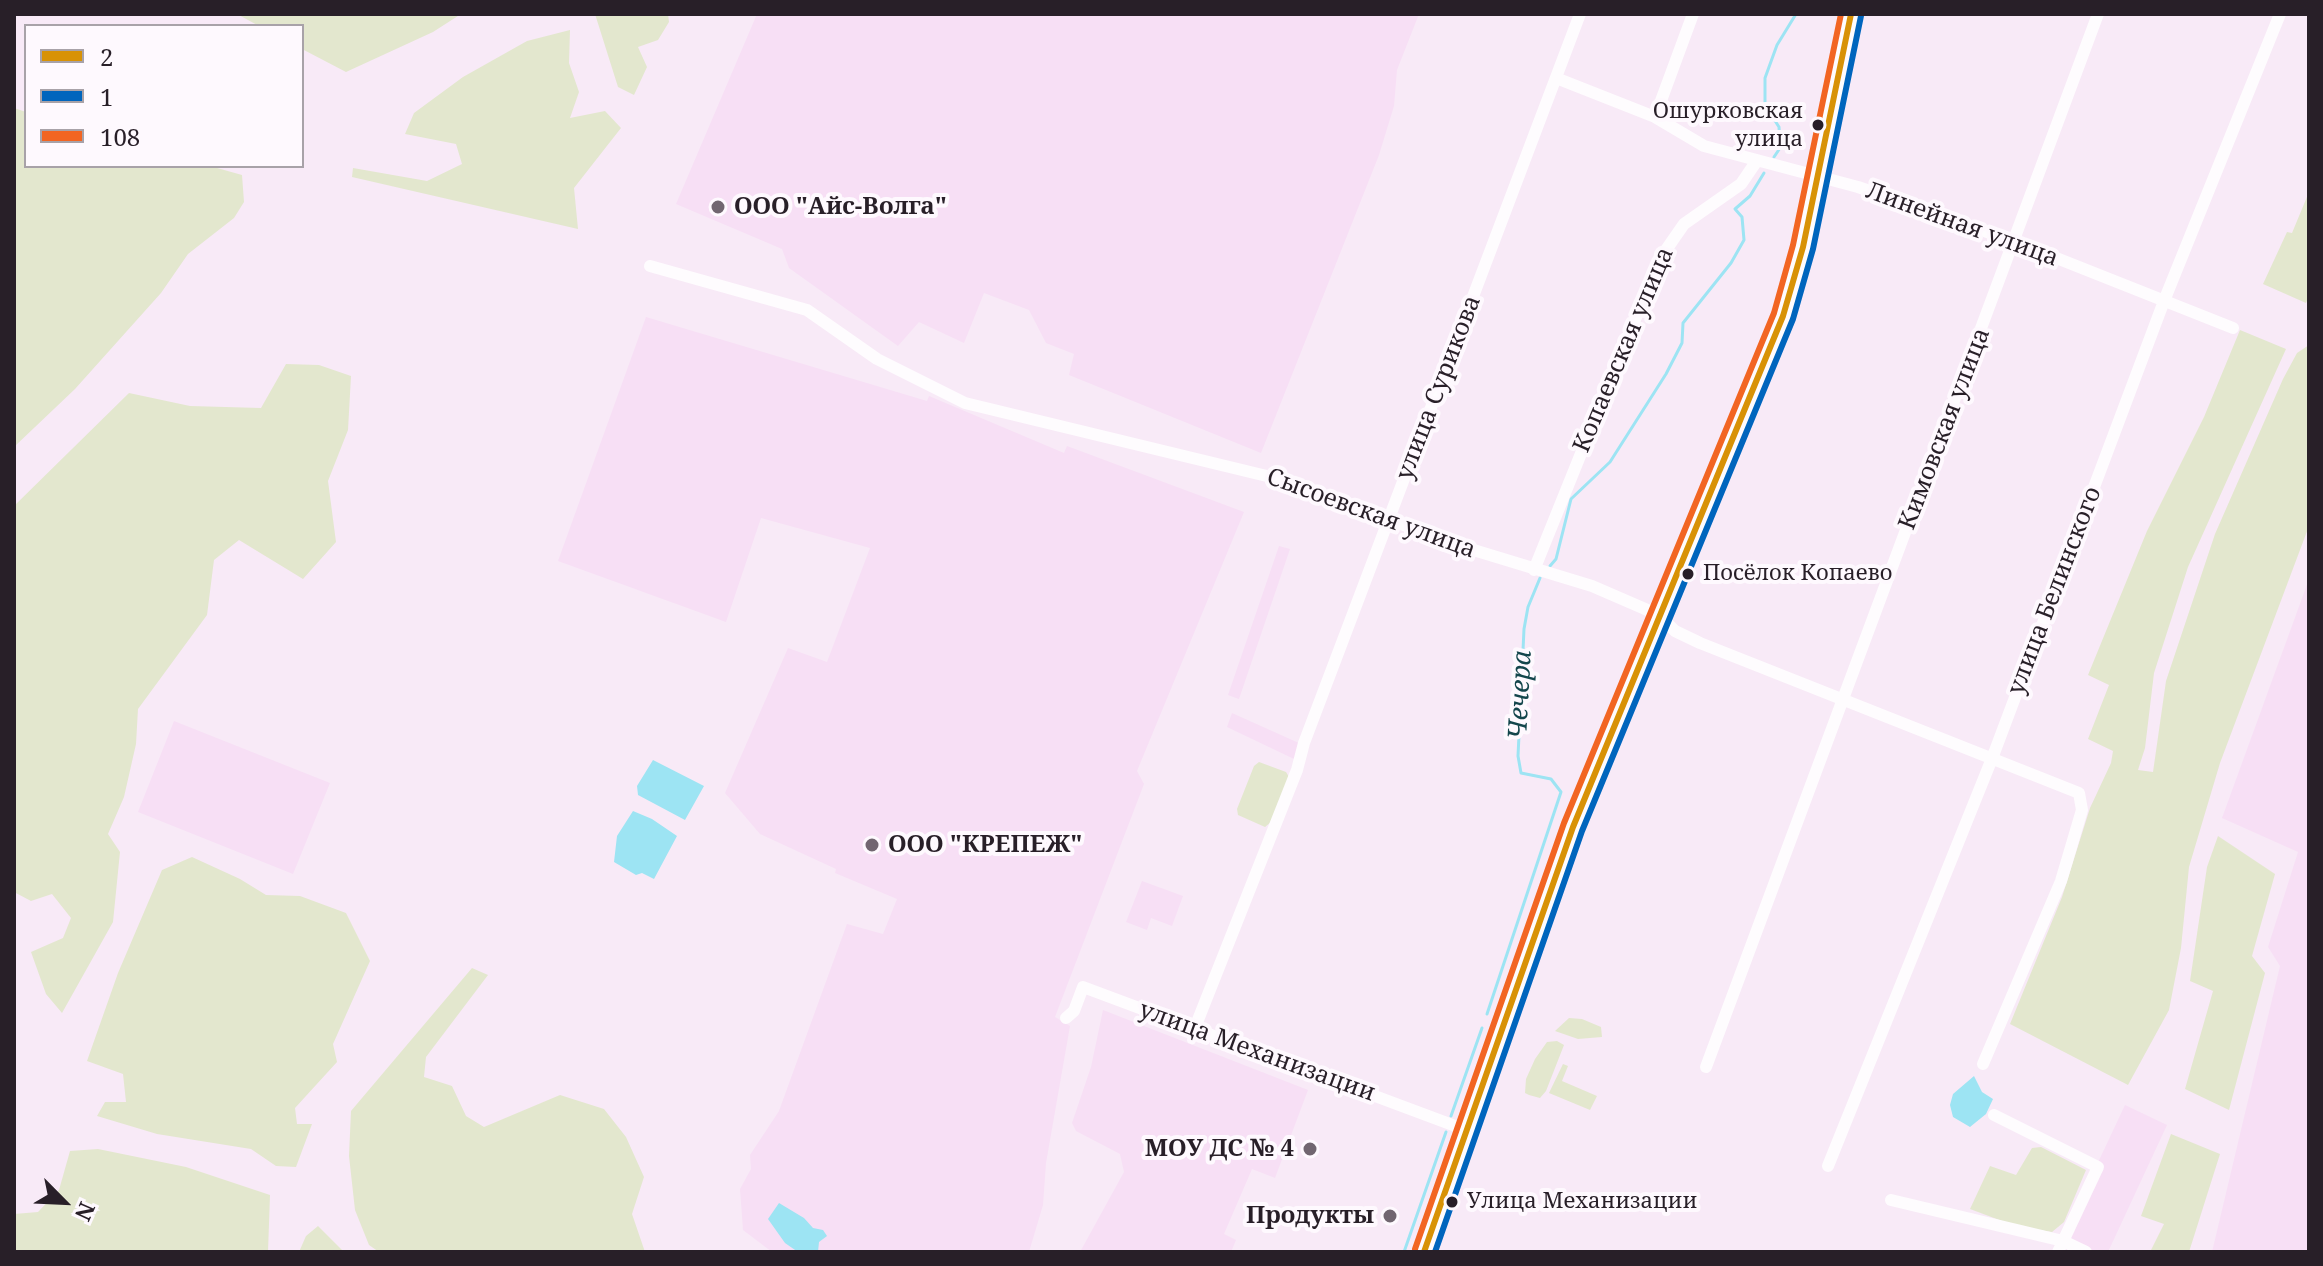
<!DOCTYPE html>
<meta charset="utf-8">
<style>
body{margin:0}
#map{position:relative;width:2323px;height:1266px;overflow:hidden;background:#f8eaf7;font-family:"Noto Serif",serif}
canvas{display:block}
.frame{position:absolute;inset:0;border:16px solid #281f28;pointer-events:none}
.legend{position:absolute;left:24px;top:24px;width:280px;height:144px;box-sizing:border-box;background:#fef9fe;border:2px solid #a8a2a8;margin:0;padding:10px 14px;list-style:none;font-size:24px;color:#281f28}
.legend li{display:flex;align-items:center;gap:16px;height:40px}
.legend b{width:40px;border:2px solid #a8a2a8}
.north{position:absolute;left:24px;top:1162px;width:80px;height:80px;-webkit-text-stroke:6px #fef9fe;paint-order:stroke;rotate:114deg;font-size:22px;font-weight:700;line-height:32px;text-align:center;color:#281f28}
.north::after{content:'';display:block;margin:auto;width:28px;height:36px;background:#281f28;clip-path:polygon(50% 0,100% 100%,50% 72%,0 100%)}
</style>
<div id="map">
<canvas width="2323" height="1266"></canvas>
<div class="frame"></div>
<ul class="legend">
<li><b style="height:10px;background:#d89206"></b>2</li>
<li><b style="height:10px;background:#0065bd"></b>1</li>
<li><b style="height:10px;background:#f26522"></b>108</li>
</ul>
<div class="north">N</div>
</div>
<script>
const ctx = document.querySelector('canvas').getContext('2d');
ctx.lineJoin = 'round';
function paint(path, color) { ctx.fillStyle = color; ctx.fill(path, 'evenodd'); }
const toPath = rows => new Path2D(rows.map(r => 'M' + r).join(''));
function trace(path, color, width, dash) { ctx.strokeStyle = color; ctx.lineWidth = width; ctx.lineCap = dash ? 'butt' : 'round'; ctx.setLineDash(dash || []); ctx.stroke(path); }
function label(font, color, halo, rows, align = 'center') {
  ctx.font = font + ' "Noto Serif",serif'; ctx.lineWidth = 8; ctx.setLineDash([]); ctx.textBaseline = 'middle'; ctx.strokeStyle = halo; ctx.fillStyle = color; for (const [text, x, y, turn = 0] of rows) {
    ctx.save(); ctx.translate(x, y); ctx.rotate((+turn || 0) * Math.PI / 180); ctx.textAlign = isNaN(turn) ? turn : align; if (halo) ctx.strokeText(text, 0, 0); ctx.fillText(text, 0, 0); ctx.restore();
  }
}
paint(toPath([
 [757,14,1419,14,1397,70,1394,106,1379,155,1261,453,1069,375,1074,354,1046,343,1029,310,984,293,964,343,919,322,898,346,789,268,782,249,676,204],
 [646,317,927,401,929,396,1064,453,1067,446,1244,512,1137,771,1144,784,1055,1017,1070,1026,1046,1163,1043,1205,1029,1252,772,1252,743,1230,740,1189,751,1169,750,1155,779,1111,847,924,883,934,897,899,835,873,836,869,760,834,725,793,788,648,827,662,870,548,761,518,726,622,558,561],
 [1279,546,1290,549,1239,699,1228,695],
 [2309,579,2309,1252,2212,1252,2280,966,2268,947,2298,852,2222,818],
 [1232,713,1301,744,1294,759,1227,727],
 [174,721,330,783,293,874,138,812],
 [1142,881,1183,896,1172,926,1151,918,1147,930,1126,922],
 [1103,1010,1308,1090,1275,1178,1252,1169,1224,1234,1236,1240,1231,1252,1080,1252,1124,1172,1120,1154,1076,1131,1072,1123,1091,1067],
 [2125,1105,2167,1125,2108,1252,2056,1252]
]), '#f7dff5');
paint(toPath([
 [237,14,461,14,433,32,346,72,302,49,302,26,259,26],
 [595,14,668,14,669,22,658,40,638,47,647,67,634,95,618,87],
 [570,30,569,63,579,92,570,118,605,111,621,128,574,188,578,229,352,177,353,168,427,181,462,164,456,144,405,134,414,113,463,77,527,41],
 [14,108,26,112,26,166,210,166,242,175,244,202,234,218,188,254,161,293,75,389,14,447],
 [2309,192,2309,296,2306,303,2263,284,2287,232,2292,233],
 [2240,330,2286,349,2188,567,2154,673,2145,748,2138,770,2153,772,2166,681,2215,534,2283,379,2297,353,2309,345,2309,526,2220,763,2189,867,2181,948,2169,1010,2128,1085,2010,1024,2062,897,2090,808,2111,763,2113,751,2088,739,2109,685,2088,675,2147,531,2204,417],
 [286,364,319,365,351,376,348,430,328,481,336,542,303,579,239,540,214,560,207,615,138,709,136,744,124,797,108,834,120,852,113,922,62,1013,46,994,31,952,63,938,71,918,52,894,31,901,14,892,14,506,129,393,190,406,261,408],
 [1259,762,1286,772,1289,777,1271,822,1265,827,1238,815,1237,809,1254,766],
 [2218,836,2275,874,2252,956,2265,973,2229,1110,2185,1089,2213,991,2190,981,2207,867],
 [192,857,240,879,266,895,300,896,346,913,370,961,333,1044,337,1062,295,1108,297,1124,312,1124,296,1167,276,1166,251,1149,157,1134,97,1116,105,1102,126,1102,123,1074,87,1061,118,973,162,870],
 [472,968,488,975,426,1057,424,1077,452,1086,466,1116,484,1127,560,1095,604,1109,626,1137,644,1177,632,1214,645,1252,379,1252,369,1245,355,1210,349,1156,351,1111],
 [1569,1018,1582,1019,1601,1027,1602,1037,1578,1039,1555,1031],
 [1557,1041,1564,1045,1546,1091,1540,1098,1529,1095,1525,1093,1526,1079,1535,1059,1547,1042],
 [1563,1064,1568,1066,1562,1081,1597,1096,1590,1110,1549,1093],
 [2171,1134,2220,1154,2189,1252,2150,1252,2164,1224,2141,1216],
 [2041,1147,2086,1170,2064,1222,2052,1232,2018,1227,1970,1209,1990,1166,2016,1175,2032,1148],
 [98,1149,186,1167,270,1195,268,1252,14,1252,14,1214,38,1212,59,1190,70,1151],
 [318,1226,344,1252,299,1252,306,1236]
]), '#e3e7ce');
paint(toPath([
 [653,760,704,786,685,820,638,795,637,786],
 [633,811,652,819,677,836,654,879,642,873,636,875,614,862,617,836],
 [1974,1076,1982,1092,1993,1099,1986,1114,1970,1127,1953,1117,1950,1105,1953,1094],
 [779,1203,804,1218,813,1228,823,1230,827,1236,819,1242,818,1252,798,1252,785,1243,768,1219]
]), '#9de4f3');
trace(toPath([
 [1774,157,1780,148,1779,127,1765,105,1765,78,1777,45,1796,14],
 [1550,566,1556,559,1571,499,1610,462,1666,374,1682,343,1683,323,1731,263,1744,240,1742,217,1735,209,1750,196,1764,173],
 [1487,1014,1561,792,1551,779,1521,773,1518,756,1524,629,1528,607,1540,578],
 [1451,1116,1482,1028],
 [1404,1252,1446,1132]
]), '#9de4f3', 3);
trace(toPath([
 [1556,78,1655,117,1704,146,1858,187,2016,242,2233,328],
 [1655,117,1693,14],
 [650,266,807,310,877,359,965,403,1275,478,1467,548,1592,586,1659,615,1675,631,1700,643,2079,793,2082,810,2061,881,1983,1064],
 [1534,570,1659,260,1684,224,1741,184,1756,162],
 [1066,1018,1074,1011,1083,987,1466,1130],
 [1194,1030,1297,770,1304,743,1580,14],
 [1706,1067,2098,14],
 [1994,1115,2098,1167,2058,1252],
 [1828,1166,1993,756,2164,301,2280,14],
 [1891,1200,2063,1241,2086,1252]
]), '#fefcfe', 12);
trace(toPath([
 [1424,1252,1573,827,1783,316,1803,247,1851,14]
]), '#fefcfe', 16);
trace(toPath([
 [1424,1252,1573,827,1783,316,1803,247,1851,14]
]), '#d89206', 6);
trace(toPath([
 [1435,1252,1582,831,1793,319,1813,249,1861,16]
]), '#0065bd', 6);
trace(toPath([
 [1415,1249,1564,823,1774,313,1793,245,1841,14]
]), '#f26522', 6);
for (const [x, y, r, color] of [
 [1818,125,7,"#281f28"],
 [718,207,8,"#716670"],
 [1688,574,7,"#281f28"],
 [872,845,8,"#716670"],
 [1310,1149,8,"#716670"],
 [1452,1202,7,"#281f28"],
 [1390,1216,8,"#716670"]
]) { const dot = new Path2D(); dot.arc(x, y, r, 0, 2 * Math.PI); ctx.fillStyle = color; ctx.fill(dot); trace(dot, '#fef9fe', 3); }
label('22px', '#281f28', '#fef9fe', [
 ["Ошурковская",1803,112,"right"],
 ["улица",1803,140,"right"],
 ["Посёлок Копаево",1703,574],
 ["Улица Механизации",1467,1202]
], 'left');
label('bold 24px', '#281f28', '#fef9fe', [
 ["ООО \"Айс-Волга\"",734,207],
 ["ООО \"КРЕПЕЖ\"",888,845],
 ["МОУ ДС № 4",1294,1149,"right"],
 ["Продукты",1374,1216,"right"]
], 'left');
label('24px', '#281f28', '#fef9fe', [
 ["Линейная улица",1962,225,20],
 ["Копаевская улица",1624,350,-67],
 ["улица Сурикова",1439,388,-69],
 ["Кимовская улица",1945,429,-69],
 ["Сысоевская улица",1371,514,20],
 ["улица Белинского",2055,591,-69],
 ["улица Механизации",1257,1052,20]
]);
label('italic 26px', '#14464c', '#fef9fe', [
 ["Чечера",1521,695,-87]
]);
</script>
